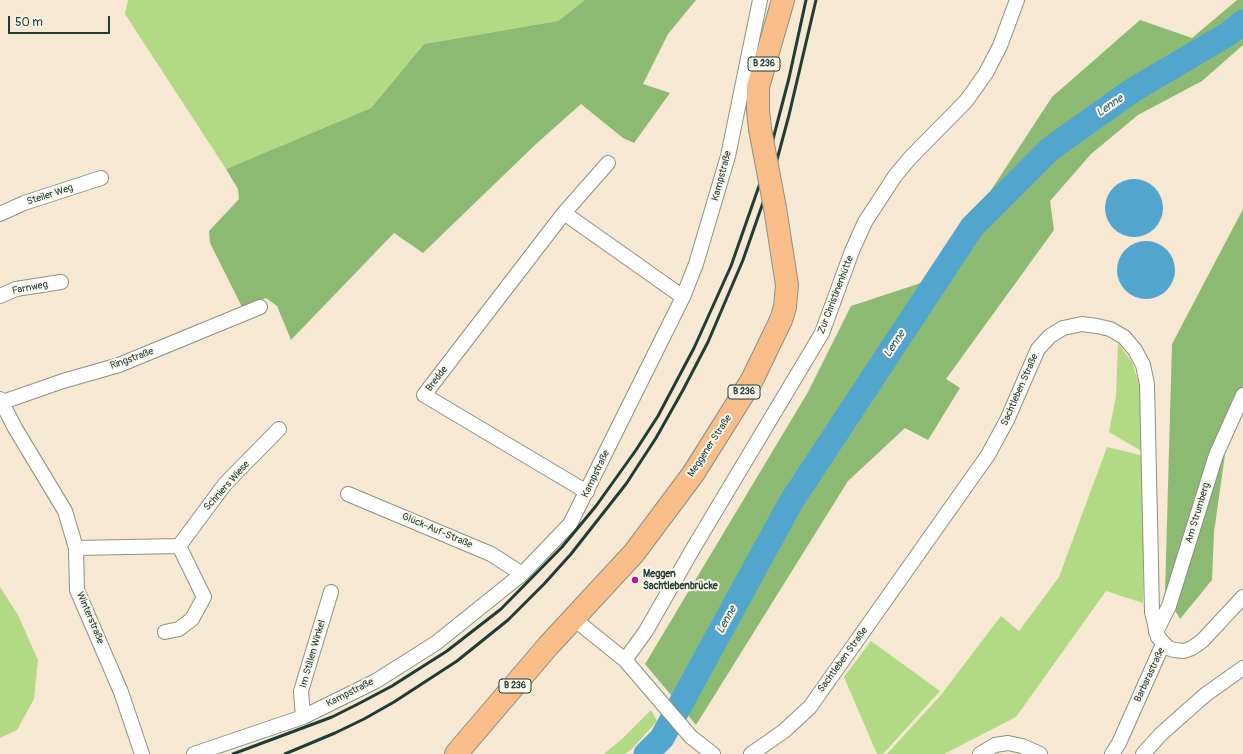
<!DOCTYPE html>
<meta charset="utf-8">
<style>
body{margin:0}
#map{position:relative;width:1243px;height:754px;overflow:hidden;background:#f6e8d2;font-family:Pangolin,sans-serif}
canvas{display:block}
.scale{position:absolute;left:8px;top:16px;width:102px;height:18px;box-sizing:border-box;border:2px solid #1f3d34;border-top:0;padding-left:5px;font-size:12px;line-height:14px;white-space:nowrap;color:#1f3d34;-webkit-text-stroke:3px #fbf7ec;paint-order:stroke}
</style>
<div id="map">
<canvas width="1243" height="754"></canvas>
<div class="scale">50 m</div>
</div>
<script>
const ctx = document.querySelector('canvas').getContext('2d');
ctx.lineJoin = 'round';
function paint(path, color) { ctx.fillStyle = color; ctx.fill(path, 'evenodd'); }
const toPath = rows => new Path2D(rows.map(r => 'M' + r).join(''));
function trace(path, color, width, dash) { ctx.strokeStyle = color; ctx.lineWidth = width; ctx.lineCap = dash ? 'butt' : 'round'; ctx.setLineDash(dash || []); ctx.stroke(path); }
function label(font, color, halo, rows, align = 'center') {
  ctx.font = font + ' Pangolin,sans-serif'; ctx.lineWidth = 4; ctx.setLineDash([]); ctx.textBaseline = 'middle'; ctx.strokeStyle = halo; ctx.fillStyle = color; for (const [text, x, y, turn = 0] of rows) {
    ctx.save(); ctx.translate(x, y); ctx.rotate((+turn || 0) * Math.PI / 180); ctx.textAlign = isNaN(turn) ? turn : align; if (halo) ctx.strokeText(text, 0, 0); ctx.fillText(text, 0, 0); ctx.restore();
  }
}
paint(toPath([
 [128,0,585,0,558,21,424,44,371,108,226,169,125,14],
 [1118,343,1132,362,1140,387,1143,452,1109,432,1116,396],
 [1107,447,1144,456,1143,603,1106,591,1016,717,944,754,887,754,941,695,1001,616,1019,631,1059,577],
 [0,587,18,615,38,660,34,699,17,730,0,738],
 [871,641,940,691,883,754,877,754,844,677],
 [651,710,657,721,632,749,625,754,604,754,623,738]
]), '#b2da84');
paint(toPath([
 [585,0,696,0,668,34,643,84,670,93,634,143,623,138,581,104,536,144,423,253,394,233,291,340,277,306,266,298,242,307,210,243,209,231,239,199,238,189,226,169,371,108,424,44,558,21],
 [1237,0,1243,0,1243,45,1202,81,1138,115,1091,154,1050,201,1054,230,946,379,960,388,928,440,905,428,848,481,696,725,645,664,808,392,851,306,933,279,1052,97,1140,20,1192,38],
 [1243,209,1243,386,1232,405,1214,532,1212,580,1180,619,1165,593,1172,344]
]), '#8dba72');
paint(toPath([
 '1105 208a29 29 0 1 1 58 0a29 29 0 1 1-58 0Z',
 '1117 270a29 29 0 1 1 58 0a29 29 0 1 1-58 0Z'
]), '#52a6ce');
trace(toPath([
 [646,754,662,738,791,502,972,227,1050,149,1133,90,1228,34,1243,22]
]), '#52a6ce', 25);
const street = toPath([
 [564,213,683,297],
 [0,214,24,203,101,178],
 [0,296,16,289,61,282],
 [0,399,15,428,65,511,76,548,77,590,121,692,142,754],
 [0,403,63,381,119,365,260,307],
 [587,492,424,395,564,213,608,163],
 [348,494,491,554,522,574],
 [179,546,225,484,279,429],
 [76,548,179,546,204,597,192,619,179,629,165,632],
 [574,619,625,660,691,737,713,754],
 [1156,632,1169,606,1216,455,1243,395],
 [625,660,646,631,694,547,822,333,852,251,865,222,895,176,910,158,967,100,986,73,1000,46,1017,0],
 [303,717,301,691,331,592],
 [194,754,303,717,376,681,436,643,522,574,570,524,683,297,696,264,728,156,760,0],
 [751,754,784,731,810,707,988,455,1007,420,1038,349,1050,336,1063,328,1082,324,1097,326,1110,329,1124,337,1135,350,1143,365,1147,384,1152,612,1158,637,1168,648,1174,650,1184,651,1192,648,1202,641,1243,597],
 [980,754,995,745,1008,743,1022,746,1040,754],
 [1112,754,1119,743,1163,644],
 [1143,754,1161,734,1205,695,1243,668]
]);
const primary = toPath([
 [760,129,758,110,758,87,783,0],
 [456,754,548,646,634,553,693,474,752,380,781,320,785,307,787,285,775,208]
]);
trace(street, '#8a9283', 16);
trace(primary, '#8a9283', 24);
trace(street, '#fff', 14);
trace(primary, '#f8bd89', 22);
trace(toPath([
 [233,754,332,717,358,704,392,686,447,651,501,609,562,547,596,506,636,450,658,416,694,348,731,266,766,166,789,78,806,0],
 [285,754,335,733,364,719,394,702,457,661,508,620,544,584,571,554,626,484,656,438,683,390,708,342,743,260,774,171,789,115,816,0]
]), '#1f3d34', 3);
const primaryBridge = toPath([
 [760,129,775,208]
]);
trace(primaryBridge, '#8a9283', 24, []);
trace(primaryBridge, '#f8bd89', 22);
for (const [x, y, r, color] of [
 [635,580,4,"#b5179e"]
]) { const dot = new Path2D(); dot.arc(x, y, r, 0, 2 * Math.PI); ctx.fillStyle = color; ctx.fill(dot); trace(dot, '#fbf7ec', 1.5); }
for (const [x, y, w] of [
 [764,64,32],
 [744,392,32],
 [515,686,32]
]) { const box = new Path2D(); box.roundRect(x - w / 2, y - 7, w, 14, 3); ctx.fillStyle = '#fbf7ec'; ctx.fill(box); trace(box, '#1f3d34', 1); }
label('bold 9px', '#1f3d34', null, [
 ["B 236",764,64],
 ["B 236",744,392],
 ["B 236",515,686]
]);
label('10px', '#1f3d34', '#fbf7ec', [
 ["Kampstraße",722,176,-75],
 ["Steiler Weg",50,195,-18],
 ["Farnweg",30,288,-11],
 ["Zur Christinenhütte",836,295,-69],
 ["Ringstraße",132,359,-20],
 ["Bredde",437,379,-53],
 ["Sachtleben Straße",1020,390,-66],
 ["Meggener Straße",710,446,-57],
 ["Kampstraße",596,474,-64],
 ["Schniers Wiese",227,486,-48],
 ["Am Strumberg",1198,513,-73],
 ["Glück-Auf-Straße",437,531,23],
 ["Winterstraße",90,618,67],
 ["Im Stillen Winkel",313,654,-74],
 ["Sachtleben Straße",843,660,-54],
 ["Barbarastraße",1150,675,-65],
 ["Kampstraße",350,693,-27]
]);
label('bold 10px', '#1f3d34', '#fbf7ec', [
 ["Meggen",643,574],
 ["Sachtlebenbrücke",643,586]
], 'left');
label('italic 11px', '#2e5c62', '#fbf7ec', [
 ["Lenne",1110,106,-35],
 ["Lenne",895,344,-57],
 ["Lenne",727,620,-61]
]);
</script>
